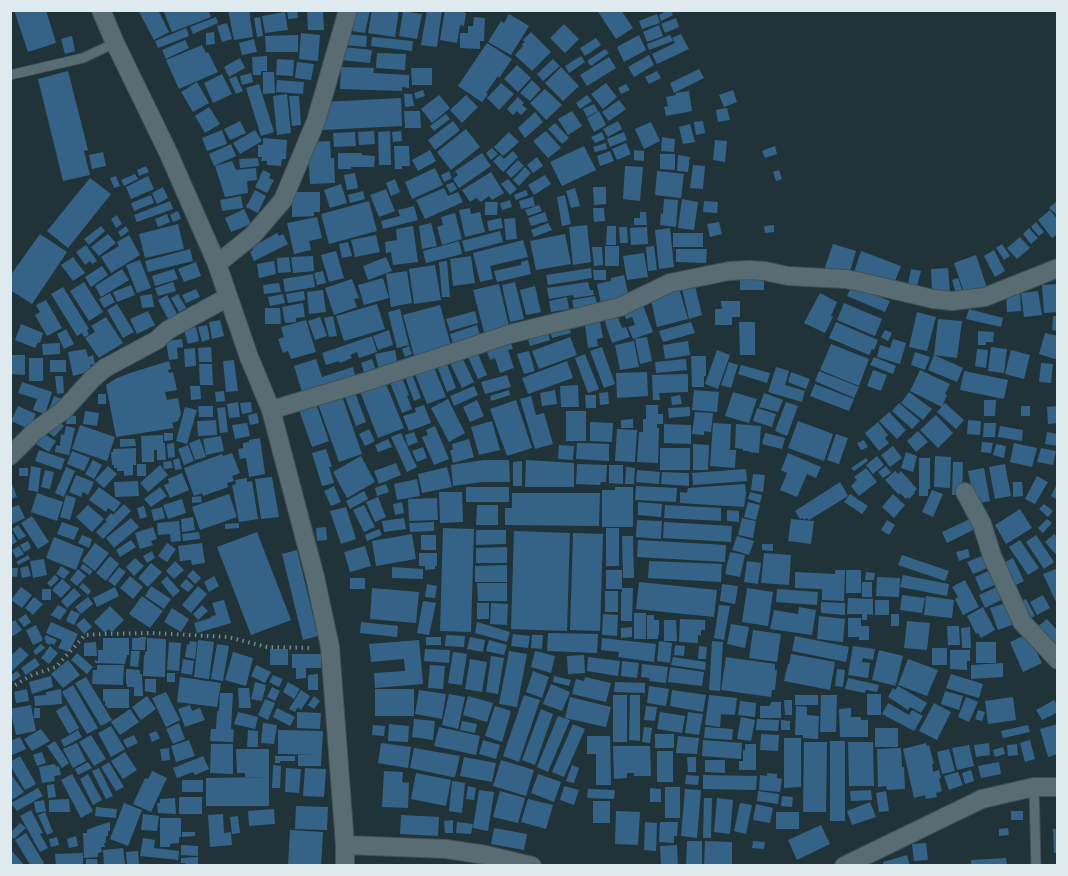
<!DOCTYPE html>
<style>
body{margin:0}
#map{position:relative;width:1068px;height:876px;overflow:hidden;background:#203339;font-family:"Fira Sans Condensed",sans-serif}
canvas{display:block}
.frame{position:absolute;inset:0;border:12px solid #dfeaee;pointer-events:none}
</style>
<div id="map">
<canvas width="1068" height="876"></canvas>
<div class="frame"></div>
</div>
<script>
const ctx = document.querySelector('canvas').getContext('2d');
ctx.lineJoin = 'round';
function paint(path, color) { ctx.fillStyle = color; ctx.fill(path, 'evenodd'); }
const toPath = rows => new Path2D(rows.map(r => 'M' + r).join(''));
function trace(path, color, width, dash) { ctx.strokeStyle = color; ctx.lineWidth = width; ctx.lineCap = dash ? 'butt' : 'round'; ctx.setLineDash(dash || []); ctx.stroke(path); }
paint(toPath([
 [14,10,46,10,56,43,28,52],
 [138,10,158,10,169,32,154,40],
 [163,10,208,10,211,17,172,32],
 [228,10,249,10,253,37,234,40],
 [287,10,297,10,298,18,288,19],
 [307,10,323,10,324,30,308,30],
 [356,10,370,10,365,33,352,31],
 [372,10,399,10,395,37,368,33],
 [427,10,442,10,437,47,421,45],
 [445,10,458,10,466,13,464,26,460,25,457,43,440,40],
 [597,10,621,10,633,28,616,39],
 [668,10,671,10,673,15,661,21,659,15],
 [403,11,422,14,417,39,399,36],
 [285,12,288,30,265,33,262,16],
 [509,14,529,26,511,55,488,42,501,21,504,23],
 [657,14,660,23,642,29,639,21],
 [216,17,218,23,193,34,190,27],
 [260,17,263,36,257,37,254,18],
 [474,17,485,18,484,41,480,41,480,49,460,48,460,33,468,33,468,26,473,26],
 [676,18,679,27,665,33,661,24],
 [227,23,232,39,222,42,217,26],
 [564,24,579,39,565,53,550,38],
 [659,25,663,36,647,42,643,32],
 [186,28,189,36,158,48,155,41],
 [214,32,215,44,206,45,206,33],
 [531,32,551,52,532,71,515,55,523,46,522,44,525,42,523,40],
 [301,33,320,35,318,61,299,59],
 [345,34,367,36,366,47,344,45],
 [681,34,689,49,657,64,652,54,675,43,672,38],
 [298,35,298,52,266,52,265,36],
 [639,35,646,50,624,62,617,47],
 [670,35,673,41,649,50,647,44],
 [72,36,75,51,65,54,61,39],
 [372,37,413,41,412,51,371,46],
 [596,38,601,45,585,56,580,48],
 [254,39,257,52,242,55,239,43],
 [185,40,189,48,166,59,162,50],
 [487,43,512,59,499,78,498,76,486,93,488,94,482,102,458,86],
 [202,45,206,53,208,52,218,72,179,89,166,60],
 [343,47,372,50,370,63,342,60],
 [605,49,609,53,591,66,587,61],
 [377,53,406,54,405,70,376,68],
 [649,55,654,65,634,77,628,67],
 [267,56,267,71,261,71,261,75,253,75,252,57],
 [581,56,585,62,569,73,565,66],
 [609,57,616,68,587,86,580,75],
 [240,58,245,68,229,77,224,67],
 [277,59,294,60,293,76,276,75],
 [553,59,560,66,543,81,537,74],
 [297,62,314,64,311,80,295,78],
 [517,65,531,78,518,92,504,79],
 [341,67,374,68,373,73,409,75,409,88,402,87,402,91,340,89],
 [561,67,579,86,563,101,545,83],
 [411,68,432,68,432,85,412,85],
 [699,69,704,78,674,93,670,83],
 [68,71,88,150,84,151,90,175,63,181,38,79],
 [657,71,661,78,649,84,645,77],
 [263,72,274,72,275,93,263,94],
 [251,73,253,82,242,85,240,76],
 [222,74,232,94,213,103,204,83],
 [236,76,243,91,236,94,229,79],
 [277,80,304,82,303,94,276,92],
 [532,80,541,89,530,101,520,93],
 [197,82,209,103,193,112,181,92],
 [501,83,514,94,499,110,487,98],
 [606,83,617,97,603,109,591,94],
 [259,84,274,132,261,136,246,88],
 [626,84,630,90,621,94,618,88],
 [545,89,562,105,546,120,530,103],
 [423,90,425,96,416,99,414,93],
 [733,90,737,102,724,107,719,95],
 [689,91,692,111,666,116,664,107,668,106,666,97,676,95,676,93],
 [287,94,291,133,277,135,273,96],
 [404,94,412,94,414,106,405,107],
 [439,95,450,108,432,123,421,109],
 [466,95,478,107,462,123,450,110],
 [587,95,592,101,580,109,576,103],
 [289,96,299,96,301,125,292,126],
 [518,97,524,103,522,105,527,109,521,115,517,111,513,115,507,109],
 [401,98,402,126,322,130,321,109,323,102],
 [619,100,626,109,609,121,602,112],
 [594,104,598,111,587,117,583,109],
 [209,107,220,124,205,133,195,116],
 [727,108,730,120,718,122,716,110],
 [404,111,420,111,421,128,405,128],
 [572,111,582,126,568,135,558,119],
 [599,111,606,125,594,132,587,118],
 [535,112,543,122,525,138,518,128],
 [446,114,450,119,434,131,430,126],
 [240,121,246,133,230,140,224,129],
 [453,121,460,130,435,150,428,140],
 [618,121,622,129,608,137,603,129],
 [703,121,705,133,696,135,694,122],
 [651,122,660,141,644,149,635,129],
 [555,123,569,138,562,144,548,129],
 [690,124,695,142,683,144,679,127],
 [466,129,480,147,451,170,437,152],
 [222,130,227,144,207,151,202,138],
 [255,130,262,141,240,154,233,143],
 [374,131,375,144,359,145,358,132],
 [390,131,391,165,379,165,378,132],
 [401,131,402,141,393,142,392,132],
 [546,131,561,148,548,158,533,141],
 [355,132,356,146,334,147,333,133],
 [509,132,519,142,503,156,494,147],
 [602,132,605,139,595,143,591,137],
 [624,132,627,140,610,147,607,139],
 [662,137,675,139,674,152,661,151],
 [263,138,287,140,286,159,282,159,281,166,267,165,267,161,261,161,262,157,258,157,258,145,263,145],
 [715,140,727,141,725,162,713,160],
 [330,141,331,158,334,158,335,183,310,184,308,152,311,142],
 [606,143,607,149,595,152,593,147],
 [626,143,631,154,617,160,612,149],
 [231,144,236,156,214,166,209,154],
 [394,146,409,146,410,166,402,166,402,169,395,169],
 [584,146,596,170,562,186,550,162],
 [775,146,777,154,765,158,762,151],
 [492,148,498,154,491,160,486,153],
 [430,150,436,161,418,171,412,160],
 [634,150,644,151,644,161,634,160],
 [513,151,518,157,503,172,493,161,500,155,504,159],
 [610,151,614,161,600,166,597,156],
 [103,152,106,166,92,169,89,155],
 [338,153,362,153,362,155,375,156,374,167,351,167,351,169,338,169],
 [482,153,491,166,459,188,453,179,458,175,455,171],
 [660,154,675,154,675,170,660,169],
 [678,155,690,157,688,172,677,171],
 [537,157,543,166,533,173,527,165],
 [258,158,259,166,240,168,239,159],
 [518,160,524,166,511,178,506,172],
 [232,161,236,170,256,168,257,180,247,181,248,193,225,197,215,166],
 [693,165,705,166,703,189,690,188],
 [146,166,149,172,139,176,137,170],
 [625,166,643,167,640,201,623,199],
 [525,167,531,173,519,186,513,180],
 [435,168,443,185,412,199,405,182],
 [263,170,271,174,269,178,274,180,267,193,255,187],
 [779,170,782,179,776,181,773,172],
 [449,171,452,178,444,182,441,175],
 [657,171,684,174,681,198,655,195],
 [491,172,504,193,492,200,489,196,481,202,476,198,470,202,462,190],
 [355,173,358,188,347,190,344,175],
 [135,174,138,179,124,186,121,180],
 [545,175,551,184,534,195,528,185],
 [116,176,120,186,114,188,110,178],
 [148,176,154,189,131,199,126,187],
 [90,178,111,194,68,248,47,231],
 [395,179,400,192,391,196,386,183],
 [508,179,517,189,510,195,501,184],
 [453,182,457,189,450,193,446,185],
 [341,184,347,203,330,208,324,190],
 [163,187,168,198,157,204,152,193],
 [593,187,606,187,606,204,594,205],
 [444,188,448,196,458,192,463,202,425,219,416,200],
 [575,188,580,206,571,208,566,191],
 [386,189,395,211,379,217,370,195],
 [255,190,266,196,258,213,246,207],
 [526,190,528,195,516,200,514,195],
 [363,191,365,199,350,203,348,195],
 [292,192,320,192,320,212,314,212,314,216,292,217],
 [151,195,154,203,134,211,131,203],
 [565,195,571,224,562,226,557,197],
 [241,196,243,208,222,211,220,200],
 [533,197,535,206,521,209,519,201],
 [664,199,678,200,676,227,660,225,661,213,663,214],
 [682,199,698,202,694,230,678,228],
 [510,200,512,207,502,210,500,203],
 [1058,200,1058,216,1049,208],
 [170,201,173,209,137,222,134,215],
 [369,201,377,231,329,244,321,214],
 [704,201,718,202,717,213,703,212],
 [485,202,498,202,497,215,485,215],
 [539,205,542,211,528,216,525,210],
 [414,206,418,220,383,229,381,221,400,216,398,210],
 [470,208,471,214,480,212,485,232,465,237,459,210],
 [593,208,604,208,605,221,594,222],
 [244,209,251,224,231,232,225,218],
 [1050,210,1058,220,1058,234,1052,238,1038,220],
 [178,211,181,219,173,222,170,215],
 [545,212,548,221,531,226,528,218],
 [640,212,646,212,647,225,634,225,634,218,640,218],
 [455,213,462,239,442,245,437,227,443,225,441,217],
 [167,214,170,222,158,227,155,219],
 [117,215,122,224,116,228,111,219],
 [317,217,322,238,309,241,311,250,294,254,287,223],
 [501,218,503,228,489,231,487,221],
 [515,218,517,239,506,240,504,219],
 [719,222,722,234,710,237,707,224],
 [1036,222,1044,232,1039,236,1031,227],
 [431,223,437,246,422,249,419,226],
 [548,223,552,230,534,237,531,230],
 [178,224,184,249,145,258,139,234],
 [587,225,591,262,573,265,569,227],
 [774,225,774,232,765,233,764,226],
 [101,226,105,231,89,245,84,239],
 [126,226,129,231,121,237,118,232],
 [413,226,418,262,393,265,391,252,386,253,385,242,397,240,396,229],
 [607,226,616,226,616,245,606,245],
 [619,227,627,227,628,243,620,243],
 [647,227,648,244,631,245,630,228],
 [670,228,674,267,659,269,655,230],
 [1029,228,1038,238,1031,244,1023,234],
 [500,231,503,242,465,252,462,241],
 [277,233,279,236,283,234,288,244,254,261,250,252,253,250,252,247],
 [673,233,703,233,703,247,673,247],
 [40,234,67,252,32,304,10,290,10,276],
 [108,234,116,243,99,256,91,247],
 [565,234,571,264,536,270,530,241],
 [129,235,140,255,111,273,101,257,119,246,117,242],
 [376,235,380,252,355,257,351,240],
 [1020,237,1030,248,1017,259,1007,248],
 [523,240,528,257,490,266,493,279,480,282,473,253],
 [459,241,462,254,426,263,423,251],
 [348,242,352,256,342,258,339,244],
 [833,244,856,251,848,278,824,270],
 [1002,244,1010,256,1004,260,996,248],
 [86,245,97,261,92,264,90,261,85,265,76,252],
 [605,246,619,246,619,266,605,266],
 [654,246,657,270,648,271,646,247],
 [592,247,602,247,603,265,594,266],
 [190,249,193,261,148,272,145,261],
 [676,249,707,249,706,263,676,262],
 [994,250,1005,271,995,277,984,256],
 [336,251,344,278,329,282,321,255],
 [861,251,901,266,893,286,854,272],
 [644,253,648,277,627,280,623,256],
 [976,255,988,291,966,298,954,263],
 [313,256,314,271,293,273,291,257],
 [471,256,475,283,453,286,450,259],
 [73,257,85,273,73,281,61,265],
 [289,257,291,272,278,273,277,258],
 [386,257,392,271,368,280,363,266],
 [140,260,151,288,137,293,126,265],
 [528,260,531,274,497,282,494,271,521,265,521,262],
 [274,261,276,274,259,278,257,264],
 [447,261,450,297,442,297,439,262],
 [196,262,201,276,184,282,178,269],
 [435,265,441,300,414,304,409,269],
 [102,266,108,275,91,287,85,277],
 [591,268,592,278,548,285,546,275],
 [948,268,950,293,932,294,931,269],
 [122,269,129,280,101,297,95,286],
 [174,269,178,279,155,286,152,276],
 [911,269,921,271,917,286,908,284],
 [593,270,606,270,606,280,594,280],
 [323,271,326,283,317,285,314,273],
 [407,271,412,303,391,307,386,274],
 [313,274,315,287,285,292,283,279],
 [624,275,629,298,601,304,597,284,611,281,611,278],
 [740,275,764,276,764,290,740,290],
 [383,278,389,298,364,305,358,285],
 [958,278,964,295,957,297,952,280],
 [352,279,359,298,354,299,357,307,334,315,325,288],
 [84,282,103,312,89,321,70,291],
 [173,282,176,291,158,296,155,288],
 [515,282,524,319,510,322,502,285],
 [588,282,590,290,593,290,594,295,574,298,573,295,549,299,547,288],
 [694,282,702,315,689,319,681,285],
 [279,283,281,292,264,294,263,285],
 [499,284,510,330,485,336,473,290],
 [1058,284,1058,312,1044,313,1042,285],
 [131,285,135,295,117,302,113,292],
 [852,285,890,301,885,312,847,296],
 [535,286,541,312,526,315,520,290],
 [63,287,89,329,87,330,89,335,84,337,82,333,77,336,51,294],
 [679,288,688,319,657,327,650,296],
 [196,289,200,297,186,303,182,295],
 [323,290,326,312,309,314,307,292],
 [304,291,305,300,288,303,286,294],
 [1006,291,1020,291,1021,311,1007,312],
 [1038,291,1042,315,1024,317,1021,293],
 [110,293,115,302,104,308,99,299],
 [820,293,837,302,831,316,833,317,825,333,804,323],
 [152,294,154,307,142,308,140,296],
 [178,294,186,308,179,312,171,298],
 [283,294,285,303,270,306,268,297],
 [167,295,177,314,168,319,158,300],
 [595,296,597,305,574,310,572,300],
 [567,297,569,309,551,312,549,301],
 [46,300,62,328,47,336,35,315,40,312,36,305],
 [721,301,740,301,740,317,732,317,732,325,715,325,715,309,722,309],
 [303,303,305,317,296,318,296,322,285,323,282,307],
 [844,303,882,319,875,336,837,320],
 [117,304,134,332,123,338,107,310],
 [377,304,385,329,344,341,336,316],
 [440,305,451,346,414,356,403,315],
 [643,305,653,332,633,339,628,327,635,325,632,317,626,319,623,311],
 [265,308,280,308,281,324,265,324],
 [400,309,409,345,397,348,388,312],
 [969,309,1003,318,1001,327,966,319],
 [148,311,155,325,137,334,130,319],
 [475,311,478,323,450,331,446,319],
 [917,312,936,317,927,351,909,347],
 [617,315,622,328,626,327,630,337,612,343,604,319],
 [333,316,337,336,329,337,324,318],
 [1053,316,1058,316,1058,331,1052,330],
 [106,317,123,343,99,358,85,338,95,332,91,326],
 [320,317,327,336,315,340,308,321],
 [938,319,962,321,957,358,934,355],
 [220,320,224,336,212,339,209,322],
 [306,320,316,352,291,359,288,351,283,353,278,339,284,337,281,327],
 [600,322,603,338,597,339,598,346,588,348,585,325],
 [691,322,695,333,663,342,659,331],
 [739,322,755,322,755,355,740,355],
 [836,322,878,340,874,350,872,349,869,355,829,338],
 [568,323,571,333,552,338,549,328],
 [21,324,43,333,40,343,38,342,35,348,15,340],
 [207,325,210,339,202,342,198,327],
 [477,325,481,338,454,347,450,334],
 [196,327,199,341,188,344,184,330],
 [66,329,74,344,64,349,57,334],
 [547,329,550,340,530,346,527,335],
 [389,330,393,345,378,350,373,336],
 [885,330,892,333,888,341,881,337],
 [978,331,994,332,993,342,986,342,986,345,978,345],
 [1045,333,1058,336,1058,360,1039,354],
 [372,336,377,352,359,358,357,352,350,355,352,358,340,363,339,361,326,365,322,353],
 [570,337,577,355,539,369,532,351],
 [647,337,652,361,640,364,635,339],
 [509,338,513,349,508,350,514,368,500,373,495,358,490,360,485,347],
 [182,339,183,347,177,348,178,359,169,360,166,341],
 [893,339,906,343,900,364,877,357,880,345,890,348],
 [634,341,639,367,620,370,615,345],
 [688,341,690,355,665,359,663,345],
 [60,343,60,354,43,355,42,344],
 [831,344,869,359,859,386,820,370],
 [409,346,412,354,405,357,402,349],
 [211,347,212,362,199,362,198,348],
 [602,347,615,384,604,388,590,351],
 [991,347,1007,349,1004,373,988,371],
 [195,348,196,366,185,367,184,349],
 [86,349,88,357,93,355,95,364,90,365,91,371,73,376,68,352],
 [476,349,487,375,478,379,466,353],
 [977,349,988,350,986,368,975,366],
 [395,350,397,361,391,363,392,366,379,370,375,354],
 [717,350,730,355,718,389,705,384],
 [1011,350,1030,355,1024,379,1005,374],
 [529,351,535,371,524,374,517,354],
 [915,352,930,357,925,370,911,365],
 [460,353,474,382,462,388,448,359],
 [585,354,599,389,588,393,575,358],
 [10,355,25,355,25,375,10,374],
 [934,355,963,368,957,382,928,370],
 [691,356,706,356,706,376,704,376,704,387,692,387],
 [874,357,896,366,893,374,870,365],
 [29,358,43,358,43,381,29,381],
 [316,359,322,377,353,367,356,378,311,392,310,389,302,392,294,366],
 [372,359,375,368,364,372,361,363],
 [445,359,456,388,447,392,436,363],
 [686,359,687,370,656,373,655,362],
 [50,360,66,360,66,372,50,372],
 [234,360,238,391,226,392,223,361],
 [169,361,171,369,168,370,169,373,173,372,177,390,165,392,167,400,178,398,181,414,178,421,172,423,174,428,116,437,106,385,117,378,133,372],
 [567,361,573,378,528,394,522,378],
 [432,362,446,397,427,404,413,369],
 [729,362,738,365,731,388,721,385],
 [1041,363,1053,364,1051,383,1039,382],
 [199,364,212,364,213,385,200,385],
 [741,365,770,373,767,383,738,374],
 [776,367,789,371,785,385,805,391,802,402,768,392],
 [873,370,887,375,881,391,867,386],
 [920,370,950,384,945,394,947,395,942,407,910,391],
 [411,371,421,398,414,401,404,374],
 [819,371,859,387,854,398,815,381],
 [964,371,1008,380,1004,399,960,390],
 [647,372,648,396,617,398,616,373],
 [791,372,810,379,806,389,788,382],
 [688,374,688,392,659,393,660,400,653,400,652,375],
 [401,375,409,395,407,396,412,409,402,413,389,380],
 [507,375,511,387,485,394,481,382],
 [55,376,63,376,64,393,57,394],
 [384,379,404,428,378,438,359,389],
 [22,382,52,392,45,414,33,410,37,399,18,393],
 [815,384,854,399,849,411,810,396],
 [578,385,579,407,561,407,560,386],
 [190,386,200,386,201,399,191,400],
 [474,386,478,395,454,406,450,396],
 [354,390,366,422,356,426,344,394],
 [509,390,510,395,491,401,490,396],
 [555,390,557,404,542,406,540,393],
 [694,390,719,392,717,412,692,410],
 [224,391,225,401,216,402,215,392],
 [608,392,609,404,600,405,599,393],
 [733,392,757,399,749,423,725,416],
 [909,392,932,409,923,420,901,403],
 [341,393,362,454,339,462,317,401],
 [764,393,783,400,778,412,759,407],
 [98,394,106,394,106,404,98,404],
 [585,395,596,395,596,408,586,408],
 [680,395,682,404,672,405,671,397],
 [54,396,62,399,56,413,49,410],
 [531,396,536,415,544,413,553,444,535,449,520,399],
 [448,399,465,433,449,442,431,408],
 [477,400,484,416,470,422,463,407],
 [516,400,532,448,507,456,490,409],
 [984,400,996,400,995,416,984,416],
 [315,401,329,441,312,447,298,407],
 [238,402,240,417,229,418,227,404],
 [251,402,252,412,242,414,240,403],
 [786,402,798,406,787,436,775,431],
 [899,403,920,421,912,429,892,411],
 [945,403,964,420,956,429,937,412],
 [424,405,431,423,409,431,403,416,416,412,415,408],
 [646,405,658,405,658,414,663,414,663,424,657,424,657,428,659,428,658,463,637,462,639,432,643,432,643,419,646,419],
 [18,406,36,414,29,429,11,421],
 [198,406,213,406,213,417,199,417],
 [1021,406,1030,406,1030,416,1021,416],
 [1058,406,1058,423,1048,424,1047,407],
 [185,407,197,410,187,444,176,441],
 [225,407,228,432,220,433,217,408],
 [690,407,690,416,669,418,668,408],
 [757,408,776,414,772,427,753,421],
 [85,411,99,413,97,426,83,424],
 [566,411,586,411,586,441,566,441],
 [695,412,713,413,711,432,704,431,704,435,692,434],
 [889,412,906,430,897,439,879,421],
 [257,413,259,423,250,425,248,415],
 [67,415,76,416,76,424,66,424],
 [936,415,953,433,938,448,920,430],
 [633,419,633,428,621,428,621,420],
 [58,420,64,426,54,437,48,432],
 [216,420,217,435,198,436,197,421],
 [968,420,981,421,980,435,967,434],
 [492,421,500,450,479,455,471,427],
 [798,421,833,434,824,461,788,448],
 [590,422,613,423,612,442,590,441],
 [878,422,888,435,885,438,889,443,879,451,865,433],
 [247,423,250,436,235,439,232,425],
 [713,423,731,424,730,450,736,450,735,468,710,466],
 [984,423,996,423,995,437,983,437],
 [664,424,691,425,691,444,664,443],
 [736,424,761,426,759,453,749,452,749,451,743,451,743,449,735,448],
 [80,425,115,437,107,461,72,449],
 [66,426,75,428,69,455,55,452,56,445,60,446,61,434,64,435],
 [435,426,449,459,434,465,422,437,428,435,426,430],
 [1000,426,1023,430,1022,441,998,437],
 [369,429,375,441,365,446,359,434],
 [617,429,637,430,635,462,615,461],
 [918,431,928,442,916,452,907,441],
 [41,432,56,441,49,452,34,443],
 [414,432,418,442,408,446,405,435],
 [1047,432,1058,434,1058,446,1045,444],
 [164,433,173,433,173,440,164,441],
 [401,433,417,467,407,472,391,437],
 [765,433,785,438,782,449,762,444],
 [836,434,848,438,839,464,827,460],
 [163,435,163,443,165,443,166,460,157,460,157,450,154,450,154,462,142,462,141,436],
 [221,436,224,451,206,455,203,439],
 [260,438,265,474,249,477,246,458,240,459,238,449,243,448,243,443,249,442,249,440],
 [120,439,135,439,136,446,120,447],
 [200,439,206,457,195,460,189,443],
 [388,439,392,447,378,452,375,445],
 [469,439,474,457,453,463,450,450,453,450,452,444],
 [864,440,868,447,861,450,857,443],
 [982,442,993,443,991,453,981,452],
 [174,443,175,457,168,458,167,444],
 [577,443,609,444,609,461,576,459],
 [1014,443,1037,448,1032,467,1010,462],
 [693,444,709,445,708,470,693,470],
 [996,444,1006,446,1004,458,993,455],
 [188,445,194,461,184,465,178,449],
 [559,445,574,446,573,460,558,459],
 [893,446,902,458,890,467,881,455],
 [423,447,427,458,417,462,412,451],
 [136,448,136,465,133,465,133,475,124,476,124,471,117,471,117,468,114,468,114,465,112,465,111,452,113,452,113,449],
 [660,448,690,448,690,470,660,470],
 [1041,448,1056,451,1053,465,1037,462],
 [326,449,332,467,329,467,334,483,322,486,312,453],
 [39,450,65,459,61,470,35,461],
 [72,451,90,458,84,471,67,464],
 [906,452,917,456,913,472,901,468],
 [232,453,240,473,232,476,234,481,227,483,228,487,203,496,202,493,194,496,184,468,222,454,223,456],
 [788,453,821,467,816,478,807,474,797,497,780,490,787,473,781,470],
 [361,456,375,482,347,498,333,472],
 [877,456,884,465,873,474,866,465],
 [935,456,951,457,950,488,934,487],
 [179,458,182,469,175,470,173,460],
 [866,458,868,461,854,471,851,468],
 [919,458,930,458,930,489,928,489,928,496,919,496],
 [93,460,102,465,94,479,85,474],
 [484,460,509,460,510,482,483,482,453,486,451,465],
 [526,460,574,463,574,487,525,487],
 [171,461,173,468,164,469,163,462],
 [522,461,522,486,513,486,513,462],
 [953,462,963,462,962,495,952,495],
 [396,463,401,475,379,484,374,471],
 [137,464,146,464,146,476,137,476],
 [577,464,607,465,606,482,601,482,600,485,576,484],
 [1005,464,1011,496,995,499,989,467],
 [160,465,168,475,148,492,140,483],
 [609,465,623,465,623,484,609,483],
 [31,466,41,468,38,492,28,490],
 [108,466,117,474,104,488,95,480],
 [886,466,891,473,883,478,878,472],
 [66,467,75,471,64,497,55,493],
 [447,467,452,487,422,493,418,474],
 [626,467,635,468,634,484,625,484],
 [19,468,28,468,28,476,19,476],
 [866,468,877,482,859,496,851,486,857,480,854,477],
 [984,468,990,501,975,504,968,471],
 [746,469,747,481,693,485,692,473],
 [45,470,54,472,50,489,41,487],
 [637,470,660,472,659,484,636,482],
 [895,471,898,474,901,471,917,489,914,492,915,493,909,499,908,497,906,499,900,493,899,495,885,480],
 [662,472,689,473,689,486,661,484],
 [182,473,189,490,170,498,164,485,169,483,168,479],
 [753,474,765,475,763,492,751,490],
 [76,475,94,482,88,495,83,492,81,497,69,492],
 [1037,476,1048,482,1035,504,1025,499],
 [272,477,279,517,261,519,255,479],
 [247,478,247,482,252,481,258,519,239,522,232,485,236,484,235,480],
 [10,479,17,497,10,499],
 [417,479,420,496,397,500,394,484],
 [138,481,139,496,115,497,114,482],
 [840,482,848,496,809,520,807,518,804,520,803,518,800,519,795,511],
 [1013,482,1022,482,1023,496,1013,497],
 [1058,482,1058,500,1051,496],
 [386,484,389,492,377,496,375,488],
 [745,484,746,493,744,507,680,503,680,492,687,493,688,488],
 [334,486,341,502,331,506,324,491],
 [636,486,677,488,676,502,635,500],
 [99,487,121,503,114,512,108,508,106,512,89,500],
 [160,487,167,496,151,507,144,499],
 [466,487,509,487,509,502,466,502],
 [615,487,633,487,633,527,602,527,602,490,615,490],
 [932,490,943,494,933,517,922,512],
 [364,491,368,499,350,509,346,501],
 [439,492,462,492,463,522,440,523],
 [750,492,762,495,760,503,748,499],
 [37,493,63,502,57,521,31,512],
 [512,493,600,493,599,526,505,525,505,508,512,508],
 [229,494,237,517,200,530,192,507],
 [850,494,868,506,862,514,844,502],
 [893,494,905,505,894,518,882,507],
 [66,495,76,498,70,520,60,517],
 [201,496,202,502,192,503,192,497],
 [378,497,386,517,375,522,366,502],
 [437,498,438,520,409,521,408,499],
 [182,499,186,513,168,519,163,505],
 [402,502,404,513,395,515,393,504],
 [638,502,662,504,661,517,638,515],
 [748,502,760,505,756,520,744,517],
 [124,504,131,511,103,539,96,532,107,521,105,520,111,513,113,515],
 [1044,504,1053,511,1048,517,1039,509],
 [19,505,25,518,10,525,10,508],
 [88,505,104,519,92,532,76,517],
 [364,505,375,527,364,532,353,510],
 [477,505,498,505,498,525,476,525],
 [665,505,721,508,721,521,664,518],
 [144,506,147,517,140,519,137,508],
 [162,507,165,518,154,521,151,510],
 [346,507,356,539,341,544,330,511],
 [1020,509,1032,528,1006,544,995,525],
 [727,510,739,511,739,522,727,521],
 [32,516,49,542,38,549,21,523],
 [193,517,195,530,182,532,181,519],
 [974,517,979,527,947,543,942,532],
 [131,518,139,527,114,548,106,538],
 [404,518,406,529,384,532,382,521],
 [742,518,756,521,753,538,738,535],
 [791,519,814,521,811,544,788,541],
 [1047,519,1052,523,1043,533,1038,528],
 [637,520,662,521,661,539,636,537],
 [887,520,895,525,889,535,881,530],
 [179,521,181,541,171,542,170,534,158,535,157,523],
 [62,522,79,528,74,540,57,534],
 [434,522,434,531,410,532,409,523],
 [664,522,732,526,731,542,663,538],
 [239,523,239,528,225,529,225,524],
 [18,525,26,536,19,540,12,529],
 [153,527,157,539,151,541,153,545,140,549,135,533],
 [326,527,327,540,317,541,316,528],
 [443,528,474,529,471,632,440,631],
 [606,528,619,528,619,566,606,566],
 [10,529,17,542,10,546],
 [379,529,382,535,367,541,365,535],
 [476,530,506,530,506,544,476,545],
 [514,531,570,533,567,631,511,629],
 [199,532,200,539,183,541,182,534],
 [257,532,291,620,251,635,217,547],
 [573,533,603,534,600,631,570,630],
 [412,534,416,559,376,566,372,541],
 [1054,534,1058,538,1058,557,1045,542],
 [82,535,92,539,89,548,78,543],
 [421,535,436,535,436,550,421,550],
 [1036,535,1054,562,1044,569,1026,542],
 [622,536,633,536,634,578,623,578],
 [737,536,754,541,749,555,732,550],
 [54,537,84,549,76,570,46,558],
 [131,540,136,547,120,557,116,550],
 [638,540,726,545,725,562,637,557],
 [1020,540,1039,568,1028,575,1009,547],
 [28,541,31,548,24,552,20,545],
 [95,543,109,553,95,571,82,561],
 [167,543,176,549,167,562,158,556],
 [202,543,205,563,192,565,191,560,180,561,178,546],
 [762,544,773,544,773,551,762,550],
 [19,546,24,554,16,558,12,550],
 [365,546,371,566,350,572,344,552],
 [507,547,507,563,476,563,476,548],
 [968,549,970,557,959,561,956,552],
 [297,550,318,636,303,640,282,554],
 [152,551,155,558,147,563,143,556],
 [730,552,745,555,740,577,725,574],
 [419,553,437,553,437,566,435,566,435,569,425,570,425,566,419,566],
 [764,553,791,555,789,585,761,583],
 [987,554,992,566,973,574,967,562],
 [28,555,30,559,18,565,16,562],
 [902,555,949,571,945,581,898,565],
 [110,556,119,564,106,581,96,573],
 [135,558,144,566,134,576,126,567],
 [1013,558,1024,581,1010,588,999,565],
 [44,559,47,575,33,578,30,561],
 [175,561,184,570,174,579,166,571],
 [649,561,722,564,721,582,648,578],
 [747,561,761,563,758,584,744,582],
 [151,563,162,572,148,587,138,578],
 [83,564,93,571,90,575,80,568],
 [507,565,507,582,475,582,475,566],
 [28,566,31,576,22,578,20,568],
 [61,566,70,572,64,579,56,574],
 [119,567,126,572,115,586,108,581],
 [392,567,423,569,423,579,392,578],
 [10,568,18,568,17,577,10,576],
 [1058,568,1058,606,1043,574],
 [78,569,86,576,77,586,70,580],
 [993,569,999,583,981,591,975,577],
 [193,570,201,578,195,584,187,576],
 [606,570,622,570,622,589,606,589],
 [835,570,845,570,844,601,822,600,822,589,795,588,795,572,835,574],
 [846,570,861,570,861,593,846,593],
 [866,572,875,573,874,580,865,580],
 [55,575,59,579,51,587,47,583],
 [903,575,949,584,947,596,900,587],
 [130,576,143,587,133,599,120,588],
 [167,576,180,591,173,597,161,582],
 [214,576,219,586,209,592,204,582],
 [877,577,900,578,899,597,876,596],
 [350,578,365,578,365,589,350,589],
 [62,579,71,587,61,598,52,590],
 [186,579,194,586,188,592,180,586],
 [965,580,979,607,963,615,955,599,958,597,952,587],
 [639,582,717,590,714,617,636,609],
 [862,582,872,582,872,597,862,597],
 [83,583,91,591,88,595,79,587],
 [477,583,507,583,507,601,478,601],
 [427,584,437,586,435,598,425,597],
 [722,584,738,586,735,604,720,601],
 [1001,585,1007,597,985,608,979,595],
 [151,586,171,599,164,609,145,596],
 [198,586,207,594,191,613,182,605],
 [21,587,32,595,22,608,11,600],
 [115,587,119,596,97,607,93,598],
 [74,588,81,595,67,608,61,601],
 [372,588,419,592,416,623,370,619],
 [622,588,633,588,632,621,621,621,621,592,622,592],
 [747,588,773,592,768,626,742,622],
 [42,589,51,589,51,600,42,600],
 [777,589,818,592,817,605,776,602],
 [605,591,618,591,618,612,605,612],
 [902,595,925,598,922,613,900,610],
 [1043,595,1050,608,1037,615,1030,602],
 [142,596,163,611,150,628,129,614],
 [926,596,954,600,952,618,924,615],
 [34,597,43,604,33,615,25,608],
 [88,597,93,604,81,614,75,607],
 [848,598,873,599,873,615,867,614,867,620,862,620,862,614,847,614],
 [1026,599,1035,616,1026,620,1017,603],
 [224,600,231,623,197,633,194,623,211,618,210,617,216,615,212,603],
 [875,600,889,600,889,615,875,615],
 [423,601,436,603,429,635,417,633],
 [821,602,845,603,845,615,821,613],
 [1009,602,1017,623,998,630,990,608],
 [477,603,489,603,489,619,477,619],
 [491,603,508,604,507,625,490,624],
 [58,605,67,610,60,620,51,615],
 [202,605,208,611,198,620,193,614],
 [719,605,730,606,724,640,714,638],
 [110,606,124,620,112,632,108,629,105,633,94,622],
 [799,607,816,610,812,635,770,629,774,610,798,614],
 [983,607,995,630,981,638,978,633,976,634,967,616],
 [172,608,189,619,181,632,164,622],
 [71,610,80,614,74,625,66,621],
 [634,613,646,613,646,639,634,639],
 [26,614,31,622,24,627,18,619],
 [603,614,618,615,617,636,602,635],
 [891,614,899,614,899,626,891,626],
 [647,615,654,615,654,620,659,620,659,635,658,635,658,639,647,639],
 [819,616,845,619,843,642,817,639],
 [84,618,92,627,84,634,76,625],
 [848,618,861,618,861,626,869,626,869,640,859,640,859,637,848,637],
 [680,619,705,620,705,630,701,630,701,636,698,635,698,643,679,642],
 [1047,619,1058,631,1058,652,1037,627],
 [15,620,22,630,13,636,10,633,10,623],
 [664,620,676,620,677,641,664,641],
 [907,621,930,623,927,650,904,648],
 [51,622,78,634,69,652,58,648,62,640,46,633],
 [361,622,398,626,397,637,360,633],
 [477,622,510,632,507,642,475,633],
 [731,624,749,627,745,648,727,644],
 [36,625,43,640,33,645,26,630],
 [947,626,959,626,960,645,948,645],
 [632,627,632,637,621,638,621,628],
 [970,627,971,648,962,648,961,628],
 [753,630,781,634,777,662,749,658],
 [548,633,598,634,597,653,547,651],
 [513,634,530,636,528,648,511,646],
 [1028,634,1042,663,1023,672,1010,642],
 [46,635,57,640,54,645,51,643,50,645,45,642,46,640,44,639],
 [446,635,465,636,464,647,445,646],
 [532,635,543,635,542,649,531,648],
 [795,636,849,647,846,662,792,651],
 [140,637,146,637,145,650,132,650,132,638,139,638],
 [426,637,441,637,441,645,426,645],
 [470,637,485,640,483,652,467,649],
 [103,638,129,638,129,655,127,655,125,664,95,663,95,660,98,661,98,650,103,650],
 [147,638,166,639,165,677,143,676,144,655,145,655,145,651,147,652],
 [602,638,656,644,654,662,618,657,619,652,601,650],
 [198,640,214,642,209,679,194,677],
 [419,640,423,684,375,688,374,673,405,671,404,659,371,662,369,644],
 [489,640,507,645,504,655,486,651],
 [190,641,197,642,195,659,185,657,187,644,189,645],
 [659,641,672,643,670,663,657,661],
 [712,641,723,642,720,691,709,690],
 [96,642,97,656,84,656,84,643],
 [169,642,181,643,179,671,167,670],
 [976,642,996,642,996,663,976,663],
 [41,644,45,648,36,655,33,651],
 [217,644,229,646,223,681,211,679],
 [675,645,685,646,684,656,674,655],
 [50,646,58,653,49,664,41,658],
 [699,646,707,647,706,659,698,659],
 [853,646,875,649,873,660,863,658,862,662,870,663,868,678,848,675],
 [20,647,29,655,10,673,10,651,13,654],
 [932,648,947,648,947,665,932,665],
 [270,649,288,649,288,665,270,665],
 [425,649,450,650,449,663,424,661],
 [879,650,903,656,896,684,893,683,897,686,872,680],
 [950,650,970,650,970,661,967,661,967,670,950,669],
 [131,651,140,651,138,667,130,666],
 [509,651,527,654,517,707,499,704],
 [535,651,555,656,551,673,531,667],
 [233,652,253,658,246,686,225,680],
 [453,652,467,654,462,685,448,683],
 [77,653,93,667,87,674,71,660],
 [292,654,321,654,321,668,306,668,306,678,296,679,296,668,292,668],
 [791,654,835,662,830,690,784,681,788,664,789,664],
 [584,655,585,673,568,674,567,656],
 [491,656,504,658,498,694,486,692],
 [588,657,620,661,618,676,587,671],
 [673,657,706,662,705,670,671,665],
 [726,657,775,664,775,670,777,670,775,690,772,690,771,697,721,690],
 [35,658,40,665,26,675,21,668],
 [183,659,194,661,192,675,181,673],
 [470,659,487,662,482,692,465,689],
 [908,659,938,670,927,696,898,685],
 [68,660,80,675,63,688,51,674],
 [622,661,639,663,637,678,621,676],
 [1003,663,1003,677,971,679,971,665],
 [642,664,668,667,666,683,649,681,650,678,641,677],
 [97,665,124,665,123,685,92,684,93,670,97,670],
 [256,665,271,672,265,683,251,676],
 [430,665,445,666,443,689,428,688],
 [670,667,704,672,702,686,668,682],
 [126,669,140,670,140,674,142,674,143,696,134,696,134,687,127,687,127,684,126,684],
 [837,669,845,670,843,687,835,686],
 [17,671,21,676,10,683,10,676],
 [533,671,549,677,542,698,526,692],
 [167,673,175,673,175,682,167,682],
 [318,674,318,690,308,690,308,675],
 [951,674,983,684,979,698,946,688],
 [273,675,283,679,279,687,269,682],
 [51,676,53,687,32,694,29,682],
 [554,676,571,680,569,686,553,682],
 [86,677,112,720,101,726,75,683],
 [180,677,221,683,217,707,177,702],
 [585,677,611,683,606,702,572,694,576,679,584,681],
 [848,678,879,685,877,692,866,690,865,693,845,689],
 [145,679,156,679,156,693,145,691],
 [255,682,266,685,262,701,251,699],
 [288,682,300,689,294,699,283,692],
 [615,682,645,683,645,693,614,692],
 [551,684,570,692,562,711,543,704],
 [73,685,98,728,87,734,62,692],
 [649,686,669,689,666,706,647,703],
 [898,686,927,703,921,713,910,707,908,710,888,697,893,688,895,690],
 [272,687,280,691,275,701,267,697],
 [238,688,249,688,251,708,239,708],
 [27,689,29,701,16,703,14,692],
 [61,689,62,704,35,706,34,696,46,695,46,692],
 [103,689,129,689,129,708,107,708,107,706,105,706,105,701,103,701],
 [375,689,414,689,414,716,375,716],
 [301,690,310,696,301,710,298,707,295,712,289,709],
 [419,690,446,694,442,719,415,714],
 [672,690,706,695,703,712,670,706],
 [945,691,963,696,959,710,941,704],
 [166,692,180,720,166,727,152,698],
 [220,693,233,693,231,729,234,730,233,742,210,741,211,729,216,729,217,711,219,711],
 [449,694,465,697,458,729,442,725],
 [867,694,881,694,881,715,867,715],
 [524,695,540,700,519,762,503,756],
 [613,695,627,695,627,742,613,742],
 [630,695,640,695,640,741,629,740],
 [709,695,737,698,735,715,721,714,720,727,705,725],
 [795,695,818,695,818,705,795,705],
 [821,695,837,695,836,732,820,732],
 [147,696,156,709,141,720,132,707],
 [314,696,320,701,314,709,308,705],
 [468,696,493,703,487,722,463,715],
 [570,697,611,707,606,727,565,718],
 [966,697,978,702,969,722,958,717],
 [1013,697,1016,720,988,724,985,701],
 [265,699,275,703,268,720,258,715],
 [784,700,792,700,792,715,785,715],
 [1054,700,1058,706,1058,712,1042,720,1036,710],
 [740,701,756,703,755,717,738,715],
 [771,702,781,702,781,718,760,718,760,706,770,706],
 [888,703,909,715,912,710,923,716,914,731,882,714],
 [934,703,951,712,937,740,919,731],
 [31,705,36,731,16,735,10,709],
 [66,705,79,728,69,734,56,711],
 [190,705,192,711,200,708,205,720,185,727,178,709],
 [495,706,511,711,502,742,485,736],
 [646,706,657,707,655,721,644,720],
 [796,706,807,707,807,715,819,716,818,739,803,738,803,735,795,735],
 [34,708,40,708,40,718,34,718],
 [277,708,295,717,290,726,273,717],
 [851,708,851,717,861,717,861,720,868,720,868,737,840,737,839,709],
 [130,709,139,722,120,735,111,722],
 [541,709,553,714,535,765,522,760],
 [978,710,985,712,982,721,975,719],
 [238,712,258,717,255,729,234,724],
 [297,712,321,713,320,729,297,728],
 [660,712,685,716,682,733,657,729],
 [688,712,703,714,699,735,685,733],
 [558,716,570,720,548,772,537,767],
 [741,717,755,720,751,741,737,739],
 [414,719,435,721,433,740,412,737],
 [757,719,779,720,778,731,756,730],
 [781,720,790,721,790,730,781,730],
 [462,721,477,724,475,733,460,730],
 [179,723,185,739,173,744,166,729],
 [263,723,277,725,274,744,261,743],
 [389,724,409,726,408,742,388,741],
 [573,724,585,729,564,777,552,772],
 [1058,724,1058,754,1048,757,1040,729],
 [373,725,385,726,384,736,372,735],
 [1028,725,1030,732,1003,738,1001,731],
 [111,726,125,749,111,757,98,733],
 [439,727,480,736,476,755,434,746],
 [644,727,652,728,650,743,642,742],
 [705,727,733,729,732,740,704,738],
 [875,728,898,728,898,747,875,747],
 [41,729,50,741,32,751,24,739],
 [78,730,82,737,64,747,61,740],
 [248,730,258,731,258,747,247,747],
 [278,730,323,731,321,766,298,766,298,755,318,755,278,754],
 [156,731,160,738,152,742,149,734],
 [655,734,674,734,674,748,655,748],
 [761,734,779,735,778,751,760,750],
 [91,735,106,759,94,766,79,742],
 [134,735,138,743,127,748,123,740],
 [587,736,610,736,611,785,596,785,596,754,587,754],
 [678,736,699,738,697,754,676,753],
 [20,737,26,749,10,756,10,741],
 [784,738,801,738,801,787,784,788],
 [189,740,195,756,176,762,171,746],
 [483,740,500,745,496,759,479,754],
 [703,740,742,743,741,759,702,756],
 [1030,740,1035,759,1025,762,1020,743],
 [55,741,69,763,62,768,47,746],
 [830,741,845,741,845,821,830,821],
 [804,742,827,742,826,812,803,812],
 [848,742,873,742,874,786,849,786],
 [77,743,86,761,73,768,63,749],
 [381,743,411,747,408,768,378,763],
 [926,743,927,746,929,745,934,764,932,764,933,772,939,770,941,778,939,779,942,791,936,793,937,797,926,799,925,795,914,798,903,749],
 [989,743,990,755,976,757,974,745],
 [211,744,233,744,233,774,210,773],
 [745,744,756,744,756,770,739,770,739,761,743,761,743,750,745,750],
 [1017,744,1018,755,1008,756,1007,745],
 [969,745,974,766,957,770,952,748],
 [613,746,650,746,651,776,634,776,634,773,627,773,627,778,614,779],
 [1003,747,1005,754,995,757,993,750],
 [169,748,170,760,162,761,160,749],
 [414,748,460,756,455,777,452,777,452,775,452,777,410,768],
 [901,748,902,767,904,767,905,789,887,790,886,786,878,787,877,749],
 [236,749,269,749,269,777,245,777,245,773,237,773],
 [949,749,955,771,942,774,937,752],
 [657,751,673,751,673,782,657,782],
 [42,752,46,763,37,766,33,755],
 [125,752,137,770,123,779,111,761],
 [20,756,36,784,25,790,10,765,10,762],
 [203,756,209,769,195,775,193,772,177,778,173,768],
 [275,756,295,756,295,761,280,761,280,763,275,763],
 [464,757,496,763,492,782,460,776],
 [687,757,696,757,696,772,688,772],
 [501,760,534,770,526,796,493,786],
 [705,760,725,760,725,773,705,772],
 [88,762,92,768,78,775,75,769],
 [109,762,124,787,116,791,101,767],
 [999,762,1001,774,981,778,978,766],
 [55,764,56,767,59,766,61,775,54,776,55,781,42,783,39,767],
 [273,765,281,766,280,788,272,788],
 [572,765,579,768,574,783,566,781],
 [99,768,113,796,106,799,92,771],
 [286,768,301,769,299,793,285,792],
 [305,768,326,769,324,797,303,796],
 [971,770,974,781,965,784,962,773],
 [152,771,167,778,151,812,133,804,145,778,148,779],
 [384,771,403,772,402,782,409,783,408,808,382,807],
 [958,772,963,785,949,790,944,776],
 [10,773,24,792,10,801],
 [416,773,451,780,446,806,411,799],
 [767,773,777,774,777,778,782,779,780,792,759,790,760,775,767,776],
 [72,774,93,811,81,818,61,780],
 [88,774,102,800,93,805,80,779],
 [538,774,561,782,554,802,531,793],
 [686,775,699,776,698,785,685,784],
 [703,775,757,776,756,790,703,789],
 [269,777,269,806,206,806,206,778],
 [182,780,203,780,203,792,182,792],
 [452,781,465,783,462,813,449,811],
 [54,784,56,797,48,798,47,785],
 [468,786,476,788,474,800,466,799],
 [564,786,579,790,574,805,560,800],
 [665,787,680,787,680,818,665,818],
 [38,788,43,796,17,811,11,803],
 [650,788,661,789,661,802,650,802],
 [588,789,615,790,614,799,587,798],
 [685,789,701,790,697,838,681,836],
 [479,790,494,792,488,831,473,828],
 [871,790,872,800,851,801,850,791],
 [500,791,525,798,518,823,493,817],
 [758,791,779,794,778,804,757,801],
 [886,791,889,811,879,812,876,793],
 [782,796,793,797,792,807,781,806],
 [179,797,202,797,202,814,179,814],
 [175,798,176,814,158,813,157,803,160,803,160,799],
 [704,798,712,798,711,838,703,838],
 [717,798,733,800,730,834,714,832],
 [69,799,70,812,49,812,49,800],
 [528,799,553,805,546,829,521,822],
 [44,800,46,811,36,813,34,802],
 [593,801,610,801,610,823,593,823],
 [870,802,876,817,852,825,847,811],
 [124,803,142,810,128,846,110,839],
 [740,803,752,805,746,834,734,831],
 [756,804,773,808,770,823,753,820],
 [296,806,328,807,327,830,295,829],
 [96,807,117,809,116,818,95,816],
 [274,809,275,824,249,826,248,811],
 [31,810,43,833,40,834,48,848,40,852,20,816],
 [616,811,640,812,638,845,615,844],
 [1011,811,1023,811,1023,820,1011,820],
 [45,812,53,832,47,835,38,815],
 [776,812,799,812,799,829,776,829],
 [143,814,159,816,157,831,141,830],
 [223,814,224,833,231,832,232,845,210,847,208,815],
 [401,815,439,817,438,836,400,834],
 [238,816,240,833,232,834,230,817],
 [160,818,181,818,181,837,179,837,179,843,170,844,170,847,160,847],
 [453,820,453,833,445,833,444,821],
 [110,822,110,831,108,831,108,836,106,836,106,843,104,843,105,847,101,847,102,852,98,853,98,857,84,858,83,833,87,833,87,830,97,826],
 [457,822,473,824,471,834,456,833],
 [645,822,657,823,656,851,644,850],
 [660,822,678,822,677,836,674,836,674,843,659,842],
 [20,823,26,828,14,839,10,836,10,833],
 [821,825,830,844,797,860,788,840],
 [494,828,527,834,524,850,491,844],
 [1008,828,1009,835,999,836,999,829],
 [1053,829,1058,829,1058,853,1054,853],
 [290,830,323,832,321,866,288,866],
 [182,832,195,832,195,836,182,837],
 [26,833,44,863,40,866,31,866,15,840],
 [76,836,78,846,69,848,67,839],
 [57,837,59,845,51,847,49,839],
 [143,838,155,840,154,848,179,851,178,860,140,856],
 [687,841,702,841,702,866,686,866],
 [705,841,732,842,732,866,704,866],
 [753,841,765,842,764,849,752,848],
 [926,843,928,860,914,861,912,844],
 [181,845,198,846,198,856,181,855],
 [677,845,678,865,661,866,660,846],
 [123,848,125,864,104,865,103,850],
 [12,851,25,866,10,866,10,853],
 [138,851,139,864,127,864,126,852],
 [83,853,83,866,56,866,55,854],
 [907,855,910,866,884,866,883,862],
 [198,857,198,866,185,866,185,863,181,863,181,858],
 [1006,858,1007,866,971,866,971,860],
 [86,859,97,859,98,866,86,866]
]), '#356387');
const lane = toPath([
 [10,75,83,58,115,43],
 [1034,787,1036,866]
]);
const street = toPath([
 [217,264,253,235,283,200,316,121,348,10],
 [271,410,368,381,510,334,620,307,670,283,729,271,750,270,765,271,788,276,845,279,861,282,933,299,952,301,985,297,1058,268],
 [10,456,35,431,64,410,93,378,105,368,157,340,168,330,228,297],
 [965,492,982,524,992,556,1022,622,1058,660],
 [345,845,446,849,486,855,532,866],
 [844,866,982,799,1034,787,1058,787]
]);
const secondary = toPath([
 [101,10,115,43,168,152,217,264,249,357,271,410,315,577,330,647,345,845,345,866]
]);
trace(lane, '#405156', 11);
trace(street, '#405156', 20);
trace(secondary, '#405156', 20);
trace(toPath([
 [10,688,32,675,56,667,85,635,105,634,152,633,228,637,267,647,313,648]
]), '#76868b', 4, [1.5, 4.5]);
trace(lane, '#576c73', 9);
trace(street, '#576c73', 18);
trace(secondary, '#576c73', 18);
</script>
